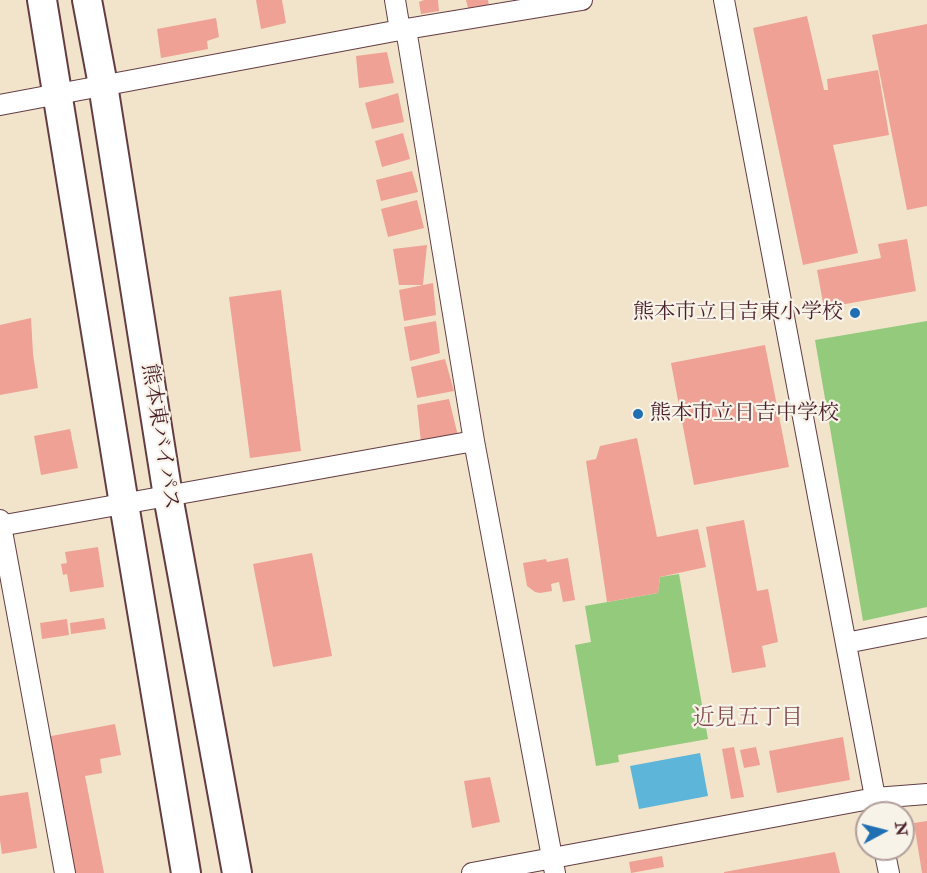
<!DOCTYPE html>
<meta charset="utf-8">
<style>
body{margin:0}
#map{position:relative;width:927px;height:873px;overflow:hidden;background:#f1e4ca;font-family:"IM FELL Double Pica",serif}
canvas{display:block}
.north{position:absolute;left:855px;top:801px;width:60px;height:60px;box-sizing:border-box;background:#f7f3e8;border:2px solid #b29e9c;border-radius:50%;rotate:83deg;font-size:16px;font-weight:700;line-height:24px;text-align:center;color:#4a1f2b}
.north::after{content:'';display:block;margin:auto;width:21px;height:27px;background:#1f6fb2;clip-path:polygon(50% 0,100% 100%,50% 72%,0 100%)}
</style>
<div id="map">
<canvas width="927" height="873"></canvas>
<div class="north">N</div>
</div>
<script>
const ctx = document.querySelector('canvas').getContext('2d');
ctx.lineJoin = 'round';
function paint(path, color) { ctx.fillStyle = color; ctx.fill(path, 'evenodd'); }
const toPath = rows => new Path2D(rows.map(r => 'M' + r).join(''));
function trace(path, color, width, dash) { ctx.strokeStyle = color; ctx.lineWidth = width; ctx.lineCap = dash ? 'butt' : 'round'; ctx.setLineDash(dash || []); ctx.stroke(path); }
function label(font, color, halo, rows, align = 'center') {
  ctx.font = font + ' "IM FELL Double Pica","Noto Serif JP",serif'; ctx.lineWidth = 4.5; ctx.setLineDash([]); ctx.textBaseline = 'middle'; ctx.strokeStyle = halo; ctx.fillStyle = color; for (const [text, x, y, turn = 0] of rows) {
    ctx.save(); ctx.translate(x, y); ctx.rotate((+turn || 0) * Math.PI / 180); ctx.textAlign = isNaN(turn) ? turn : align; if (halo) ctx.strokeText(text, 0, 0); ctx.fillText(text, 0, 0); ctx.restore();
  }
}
paint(toPath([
 [927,321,927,607,863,621,815,340],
 [679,574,708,739,618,755,619,762,596,766,575,645,591,642,585,606,658,593,660,577]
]), '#94ca7c');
paint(toPath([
 [700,753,708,796,639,809,630,766]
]), '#5db5da');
paint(toPath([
 [256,0,282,0,286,23,261,29],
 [424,0,438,0,439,11,421,14,419,2],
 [466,0,488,0,489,5,468,8],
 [807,16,824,90,828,90,827,79,878,70,889,135,833,145,858,253,803,265,753,28],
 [216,18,219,37,207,41,208,49,161,58,157,29],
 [927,24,927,206,907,210,872,35],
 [387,52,394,83,359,88,356,56],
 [398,93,404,122,372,129,365,103],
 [403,133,410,159,382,167,375,141],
 [412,171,418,192,381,201,376,180],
 [417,200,424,228,388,237,381,209],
 [907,239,916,291,824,308,817,270,881,258,878,244],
 [427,245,423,285,399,285,393,249],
 [433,283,436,315,404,321,399,290],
 [281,290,301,451,250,458,229,297],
 [31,318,33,354,38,388,0,395,0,325],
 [436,321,440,353,410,361,404,327],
 [765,345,789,467,694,485,671,363],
 [445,359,454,391,417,398,411,367],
 [449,399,458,436,421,442,417,405],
 [70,429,78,468,41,475,34,436],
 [637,438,657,537,698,529,706,567,660,577,658,593,607,602,586,461,596,459,600,446],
 [744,520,757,591,768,589,778,642,762,646,766,667,732,673,706,527],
 [98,547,104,587,70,592,67,574,63,575,61,564,67,563,65,552],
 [312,553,332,656,273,667,253,564],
 [568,558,575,600,563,602,559,582,551,584,552,591,540,593,535,592,527,586,523,563,546,559,547,562],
 [104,618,106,629,71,634,70,623],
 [67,619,69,635,42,639,40,623],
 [115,724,121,755,100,759,102,773,85,776,104,873,73,873,46,737],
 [843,737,850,780,777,793,769,751],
 [734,747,744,797,731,799,722,749],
 [756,747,760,765,744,768,740,750],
 [490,777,500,822,472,828,464,781],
 [28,792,37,848,2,854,0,840,0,796],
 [927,821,927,873,922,873,914,823],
 [835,852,840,873,724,873,724,872],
 [662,856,664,867,631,873,629,862]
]), '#efa195');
const minor = toPath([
 [395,0,400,30],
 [724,0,878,813],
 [406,29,474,441,555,873],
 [0,105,400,30,582,0],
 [0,520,65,873],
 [0,526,474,441],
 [846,643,927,627],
 [884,849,889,873],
 [472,873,875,798,927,794]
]);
const highway = toPath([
 [42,0,124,504,186,873],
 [87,0,103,85,168,496,237,873]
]);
trace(minor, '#633d43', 22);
trace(highway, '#633d43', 32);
trace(minor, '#fff', 20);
trace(highway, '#fff', 28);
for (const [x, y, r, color] of [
 [855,313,6,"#1f6fb2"],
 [638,414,6,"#1f6fb2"]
]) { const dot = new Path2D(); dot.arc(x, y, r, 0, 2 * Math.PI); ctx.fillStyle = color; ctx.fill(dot); trace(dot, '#f7f3e8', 2); }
label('21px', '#4a1f2b', '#f7f3e8', [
 ["熊本市立日吉東小学校",843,313],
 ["熊本市立日吉中学校",650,414,"left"]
], 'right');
label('21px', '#4a1f2b', '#f7f3e8', [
 ["熊本東バイパス",159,437,81]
]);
label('22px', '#844c50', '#f7f3e8', [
 ["近見五丁目",748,719]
]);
</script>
